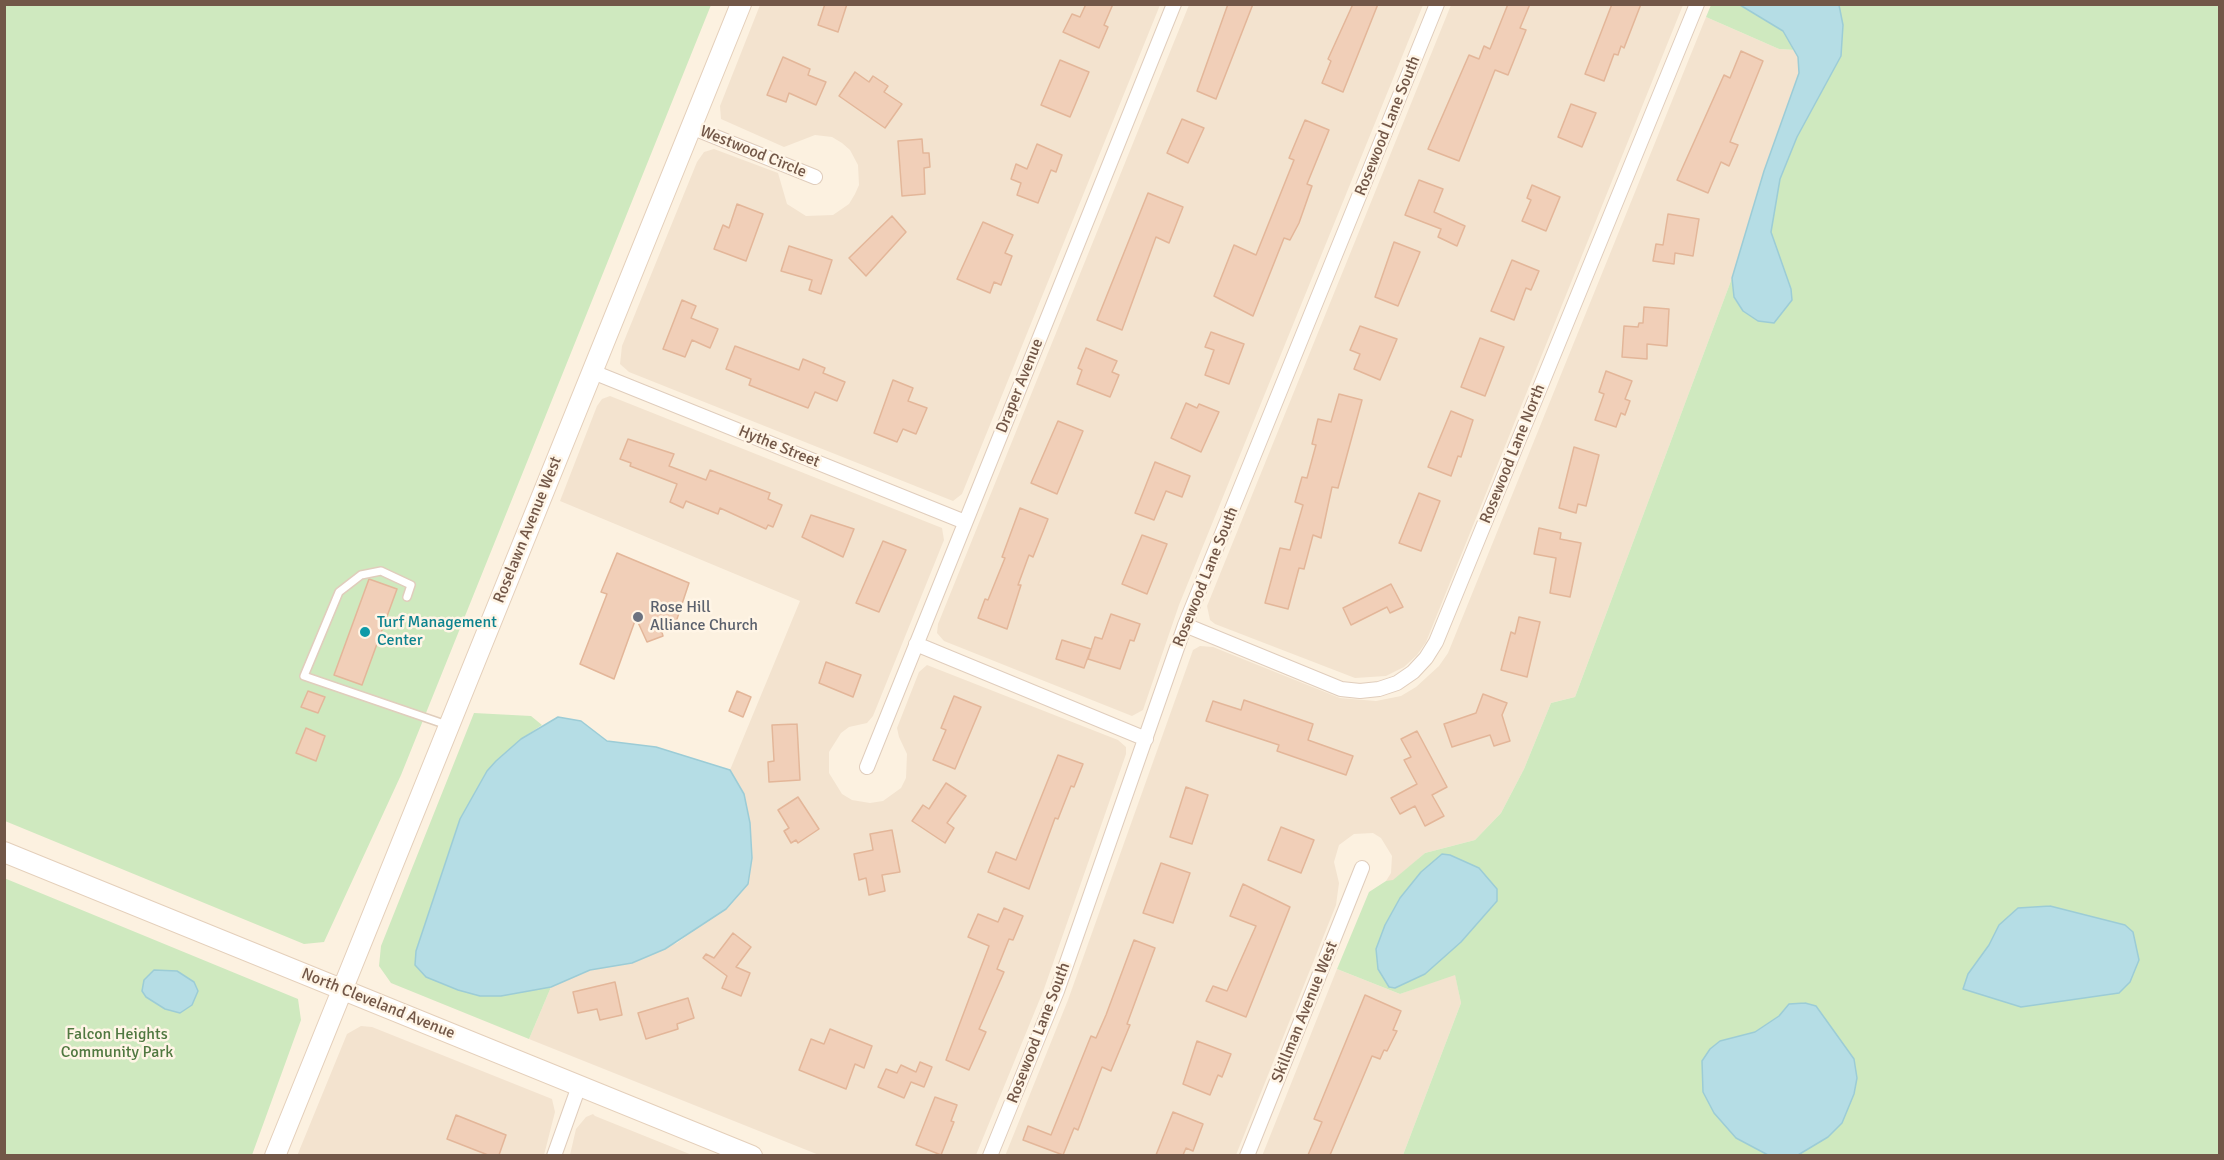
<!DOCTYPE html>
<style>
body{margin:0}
#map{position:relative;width:2224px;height:1160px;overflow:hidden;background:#fcf1e0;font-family:Signika,sans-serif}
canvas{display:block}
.frame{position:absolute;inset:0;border:6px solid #725748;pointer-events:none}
</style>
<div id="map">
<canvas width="2224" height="1160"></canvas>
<div class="frame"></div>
</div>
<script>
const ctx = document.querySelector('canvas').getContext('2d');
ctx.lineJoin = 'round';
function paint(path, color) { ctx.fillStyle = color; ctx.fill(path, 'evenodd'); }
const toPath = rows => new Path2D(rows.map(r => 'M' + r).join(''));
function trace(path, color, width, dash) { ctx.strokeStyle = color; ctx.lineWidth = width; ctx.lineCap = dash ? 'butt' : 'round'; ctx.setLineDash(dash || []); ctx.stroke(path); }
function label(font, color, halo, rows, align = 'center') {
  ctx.font = font + ' Signika,sans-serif'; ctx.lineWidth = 5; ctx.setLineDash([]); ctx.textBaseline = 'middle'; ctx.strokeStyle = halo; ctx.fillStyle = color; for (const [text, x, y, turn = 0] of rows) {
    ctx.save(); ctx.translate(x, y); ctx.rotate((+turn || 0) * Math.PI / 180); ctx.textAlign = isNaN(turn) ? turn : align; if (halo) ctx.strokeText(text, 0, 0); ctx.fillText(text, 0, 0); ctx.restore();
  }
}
paint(toPath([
 [760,5,1160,5,962,494,953,501,629,372,620,364,622,346,697,162,704,152,714,149,778,173,787,204,806,216,833,215,849,204,855,194,859,185,858,165,850,150,842,143,832,137,815,135,784,147,721,119,720,106],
 [1189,5,1423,5,1179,605,1143,710,1132,716,944,641,937,633,938,624],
 [1451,5,1683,5,1426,642,1417,655,1404,667,1386,676,1355,678,1215,624,1210,620,1207,606],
 [1706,17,1779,49,1795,50,1798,56,1799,73,1764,171,1732,278,1575,697,1551,703,1524,769,1501,813,1475,840,1425,853,1393,881,1386,881,1391,873,1392,856,1381,838,1373,833,1354,834,1339,845,1334,862,1339,883,1336,905,1236,1155,1005,1156,1068,1000,1193,650,1200,646,1213,647,1340,698,1376,701,1401,696,1416,687,1439,666,1448,653],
 [610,396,942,528,944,540,873,716,867,723,849,727,841,733,829,752,829,773,842,794,852,800,870,803,883,801,901,788,906,778,907,754,899,737,897,728,919,672,927,665,1118,740,1126,747,1126,754,1044,989,976,1155,819,1155,529,1039,551,987,590,970,677,943,694,930,750,823,744,794,730,770,800,601,560,501,597,406,602,399],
 [1337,969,1400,994,1455,974,1461,1003,1403,1155,1262,1156],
 [361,1026,372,1027,552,1099,555,1112,544,1155,297,1156,347,1034],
 [593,1114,595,1116,692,1155,570,1155,576,1129,586,1117]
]), '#f3e3cf');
paint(toPath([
 [4,5,711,5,401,775,324,942,304,944,5,821],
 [1711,5,1740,5,1783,31,1795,50,1779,49,1706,17],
 [1839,5,2219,5,2219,1155,1403,1155,1461,1003,1455,975,1400,994,1337,969,1369,892,1386,881,1393,880,1425,853,1475,840,1501,813,1524,769,1551,703,1575,697,1732,278,1734,298,1743,311,1774,323,1792,300,1771,232,1780,179,1797,137,1841,56,1843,25],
 [1421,872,1497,901,1461,942,1385,925,1400,898],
 [474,713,531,716,542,725,521,739,487,771,460,819,416,951,458,990,480,996,501,996,551,987,529,1039,391,983,379,966,381,946],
 [4,878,298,999,301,1020,252,1155,5,1155]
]), '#cfe9bf');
const water = toPath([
 [1740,5,1839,5,1843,25,1841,56,1797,137,1780,179,1771,232,1791,289,1792,300,1774,323,1758,321,1743,311,1734,297,1732,278,1764,171,1799,73,1798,57,1783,31,1740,5],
 [558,717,581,721,607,741,656,747,730,770,744,794,750,823,752,858,748,884,726,909,665,949,632,963,590,970,551,987,501,996,480,996,458,990,426,977,415,965,416,951,460,819,487,771,496,761,521,739,558,717],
 [1442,854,1450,855,1479,868,1497,889,1497,901,1461,942,1425,974,1395,988,1389,987,1378,969,1376,949,1385,925,1400,898,1421,872,1442,854],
 [2050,906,2125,925,2133,932,2139,960,2130,982,2119,993,2021,1007,1963,989,1968,974,1989,945,1999,925,2018,908,2050,906],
 [154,970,177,971,194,982,198,991,192,1005,180,1013,165,1009,146,997,142,991,144,980,154,970],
 [1805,1003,1816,1006,1854,1059,1857,1078,1854,1094,1842,1123,1828,1137,1798,1155,1768,1155,1736,1138,1714,1113,1703,1092,1702,1061,1710,1049,1720,1041,1755,1032,1779,1016,1789,1004,1805,1003]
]);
paint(water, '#b5dde5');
trace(water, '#9cccd6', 1.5);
const building = toPath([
 [825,4,847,4,838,32,818,25,825,4],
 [1086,4,1113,4,1104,25,1108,27,1099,48,1063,32,1072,14,1080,17,1086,4],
 [1228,4,1253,4,1216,99,1197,91,1228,4],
 [1353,4,1378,4,1343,92,1322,83,1331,61,1328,59,1353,4],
 [1508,4,1530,4,1520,28,1526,30,1508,75,1495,70,1459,161,1428,149,1469,55,1479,59,1484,46,1490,49,1508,4],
 [1612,4,1641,4,1624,48,1621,46,1618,55,1614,54,1604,81,1585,74,1612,4],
 [1741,51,1763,61,1730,142,1738,145,1729,166,1721,162,1708,193,1677,180,1724,75,1730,78,1741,51],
 [783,57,810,69,808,75,826,82,816,105,789,93,786,102,767,95,783,57],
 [1060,60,1089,72,1070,117,1041,105,1060,60],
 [855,72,869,82,873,76,888,86,884,92,902,104,885,128,839,96,855,72],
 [1571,104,1596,113,1582,147,1558,137,1571,104],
 [1182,119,1204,128,1188,163,1167,153,1182,119],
 [1305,120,1329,130,1307,184,1312,186,1299,223,1290,240,1284,238,1253,316,1214,296,1234,245,1256,255,1294,160,1289,158,1305,120],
 [922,139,923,153,929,153,930,167,924,168,925,194,902,196,898,141,922,139],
 [1037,144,1062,155,1056,172,1051,170,1038,203,1017,195,1021,183,1011,179,1016,164,1027,169,1037,144],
 [1419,180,1443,189,1434,212,1465,226,1457,246,1438,237,1441,229,1405,215,1419,180],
 [1532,185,1560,197,1546,231,1522,221,1531,200,1527,198,1532,185],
 [1148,193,1183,207,1169,243,1156,237,1122,330,1097,320,1148,193],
 [737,204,763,214,746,261,714,249,723,225,729,228,737,204],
 [1668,214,1699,219,1693,256,1675,253,1674,264,1653,261,1656,244,1663,245,1668,214],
 [892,216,906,232,866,276,849,258,892,216],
 [983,222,1013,235,1005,253,1012,256,1001,285,994,282,990,293,957,279,983,222],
 [1394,242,1420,252,1398,306,1375,297,1394,242],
 [789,246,832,260,821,294,809,290,812,280,781,271,789,246],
 [1512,260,1539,271,1531,290,1526,288,1514,320,1491,311,1512,260],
 [682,300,696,306,691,318,718,329,710,348,692,340,685,357,663,349,682,300],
 [1644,307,1669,309,1667,346,1647,344,1647,359,1622,357,1624,326,1638,327,1639,323,1643,323,1644,307],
 [1360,326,1397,339,1380,380,1354,369,1360,354,1350,350,1360,326],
 [1211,332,1244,344,1229,384,1205,375,1214,350,1205,347,1211,332],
 [1480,338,1504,347,1485,396,1461,387,1480,338],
 [735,346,799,370,803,359,825,368,823,373,845,382,837,401,815,392,808,408,749,385,751,379,726,369,735,346],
 [1086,348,1117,361,1112,372,1119,375,1110,397,1077,384,1082,370,1078,368,1086,348],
 [1606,371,1632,381,1625,399,1630,401,1625,415,1621,413,1616,427,1595,420,1604,394,1599,392,1606,371],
 [893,380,913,388,908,401,927,408,916,434,903,429,897,442,874,433,893,380],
 [1339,394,1362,400,1338,488,1332,487,1321,538,1313,535,1304,569,1299,568,1288,609,1265,603,1280,548,1290,550,1303,505,1295,502,1302,477,1307,478,1316,445,1312,444,1318,419,1331,422,1339,394],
 [1186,403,1197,408,1199,404,1219,412,1201,452,1171,438,1186,403],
 [1451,411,1473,420,1461,457,1458,456,1451,476,1428,467,1451,411],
 [1058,421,1083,431,1057,494,1031,483,1058,421],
 [628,439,674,454,669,466,706,480,710,470,770,493,768,499,782,505,773,527,768,525,766,529,720,508,718,514,686,501,683,508,670,502,677,484,630,466,631,463,620,459,628,439],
 [1574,447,1599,455,1586,506,1578,504,1576,513,1559,508,1574,447],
 [1155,462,1190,476,1182,497,1166,491,1154,520,1135,513,1155,462],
 [1419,493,1440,501,1421,551,1399,543,1419,493],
 [1020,508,1048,519,1033,557,1029,555,1018,585,1021,585,1007,629,978,618,985,599,988,600,1005,558,1002,557,1020,508],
 [811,515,854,529,843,557,802,537,811,515],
 [1539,528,1561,533,1560,539,1581,543,1570,597,1550,593,1556,558,1534,554,1539,528],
 [1142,535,1167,544,1147,594,1122,584,1142,535],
 [883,541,906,550,879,612,856,603,883,541],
 [617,553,689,583,675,625,661,629,663,636,647,642,636,618,614,679,580,664,607,594,601,592,617,553],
 [369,579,397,589,362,685,334,675,369,579],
 [1391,584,1403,607,1390,613,1387,607,1351,625,1343,608,1391,584],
 [1111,614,1140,624,1134,641,1130,640,1120,669,1088,659,1095,637,1102,639,1111,614],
 [1519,617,1540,622,1527,677,1501,670,1511,632,1515,634,1519,617],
 [1062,640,1091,649,1084,668,1056,659,1062,640],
 [826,662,861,675,853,697,819,683,826,662],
 [308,691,325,697,318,713,301,707,308,691],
 [737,691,751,697,743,717,729,711,737,691],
 [1483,694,1507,703,1502,715,1510,741,1494,746,1490,735,1452,747,1444,724,1476,713,1483,694],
 [954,696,981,707,955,769,933,760,946,730,941,728,954,696],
 [1244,700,1313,724,1308,740,1353,756,1346,775,1277,751,1279,745,1206,721,1213,701,1241,710,1244,700],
 [797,724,800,780,769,782,768,762,774,761,772,725,797,724],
 [306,728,325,736,316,761,296,753,306,728],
 [1417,731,1447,787,1432,795,1444,816,1425,826,1415,806,1400,814,1391,798,1417,784,1404,760,1411,757,1401,739,1417,731],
 [1058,755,1083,764,1074,787,1071,786,1058,819,1055,818,1029,889,988,872,996,852,1016,860,1058,755],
 [946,783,966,796,947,823,954,828,945,843,912,821,923,805,929,809,946,783],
 [1186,787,1208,795,1192,844,1170,837,1186,787],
 [798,797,819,829,798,843,796,840,791,843,784,831,789,828,778,810,798,797],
 [1281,827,1314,840,1301,873,1268,860,1281,827],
 [892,830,900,872,882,875,885,891,869,895,866,878,859,880,854,854,873,850,870,834,892,830],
 [1161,863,1190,873,1173,923,1143,913,1161,863],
 [1243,884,1290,907,1246,1017,1206,1001,1213,986,1227,991,1256,926,1230,916,1243,884],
 [1004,908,1023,916,1013,940,1009,939,997,969,1004,972,979,1029,986,1032,969,1070,946,1060,989,946,968,937,978,914,998,922,1004,908],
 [733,933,751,947,736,967,750,973,741,996,722,988,727,976,703,958,706,954,714,958,733,933],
 [1134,940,1155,948,1127,1024,1130,1025,1111,1071,1102,1067,1078,1130,1074,1128,1063,1155,1023,1140,1028,1126,1051,1135,1091,1036,1096,1038,1106,1015,1134,940],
 [615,982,622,1015,600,1020,597,1009,578,1013,573,992,615,982],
 [1365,995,1401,1011,1393,1030,1397,1031,1387,1051,1384,1050,1380,1059,1372,1056,1330,1155,1308,1155,1322,1122,1314,1119,1365,995],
 [688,998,694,1018,677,1024,678,1029,646,1039,638,1013,688,998],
 [830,1029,872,1046,864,1068,855,1064,846,1089,799,1070,811,1039,824,1044,830,1029],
 [1197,1041,1231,1054,1222,1077,1218,1075,1210,1095,1183,1084,1197,1041],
 [920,1062,932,1067,924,1087,911,1082,904,1098,878,1087,886,1069,897,1073,901,1065,916,1072,920,1062],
 [935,1097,957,1105,951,1121,954,1122,941,1155,916,1145,935,1097],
 [1173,1112,1203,1124,1193,1151,1186,1148,1183,1155,1156,1155,1173,1112],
 [456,1115,506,1135,499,1155,488,1155,447,1139,456,1115]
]);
paint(building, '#f1cfb8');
trace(building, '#e3b699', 1.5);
const lane = toPath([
 [407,597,411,585,381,571,361,575,339,592,304,676,447,725]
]);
const street = toPath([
 [691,127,815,177],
 [593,372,965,522],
 [1185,625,1341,689,1360,691,1379,689,1397,683,1413,672,1426,658,1436,642,1697,4],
 [916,644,1146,739],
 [867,767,1174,4],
 [554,1156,579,1086],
 [990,1156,1057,991,1185,625,1437,4],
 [1247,1156,1362,868]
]);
const secondary = toPath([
 [4,852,752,1156],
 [275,1156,741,4]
]);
trace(lane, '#e0cdbc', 10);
trace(street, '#e0cdbc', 16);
trace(secondary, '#e4cfba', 22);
trace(lane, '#fff', 7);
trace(street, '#fff', 14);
trace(secondary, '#fff', 20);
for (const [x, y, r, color] of [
 [638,617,6,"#6b7280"],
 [365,632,6,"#0f9aa8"]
]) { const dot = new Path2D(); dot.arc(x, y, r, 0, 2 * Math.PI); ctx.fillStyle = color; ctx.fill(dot); trace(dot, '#fff5e6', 2); }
label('16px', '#725748', '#fff5e6', [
 ["Rosewood Lane South",1388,126,-68],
 ["Westwood Circle",753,152,22],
 ["Draper Avenue",1020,386,-68],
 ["Hythe Street",779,447,22],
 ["Rosewood Lane North",1513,454,-68],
 ["Roselawn Avenue West",528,530,-68],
 ["Rosewood Lane South",1206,577,-68],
 ["North Cleveland Avenue",378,1004,22],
 ["Skillman Avenue West",1305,1012,-68],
 ["Rosewood Lane South",1039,1033,-69]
]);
label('16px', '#5b616d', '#fff5e6', [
 ["Rose Hill",650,608],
 ["Alliance Church",650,626]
], 'left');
label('16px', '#0d838f', '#fff5e6', [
 ["Turf Management",377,623],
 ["Center",377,641]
], 'left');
label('16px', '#507840', '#fff5e6', [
 ["Falcon Heights",117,1035],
 ["Community Park",117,1053]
]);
</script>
